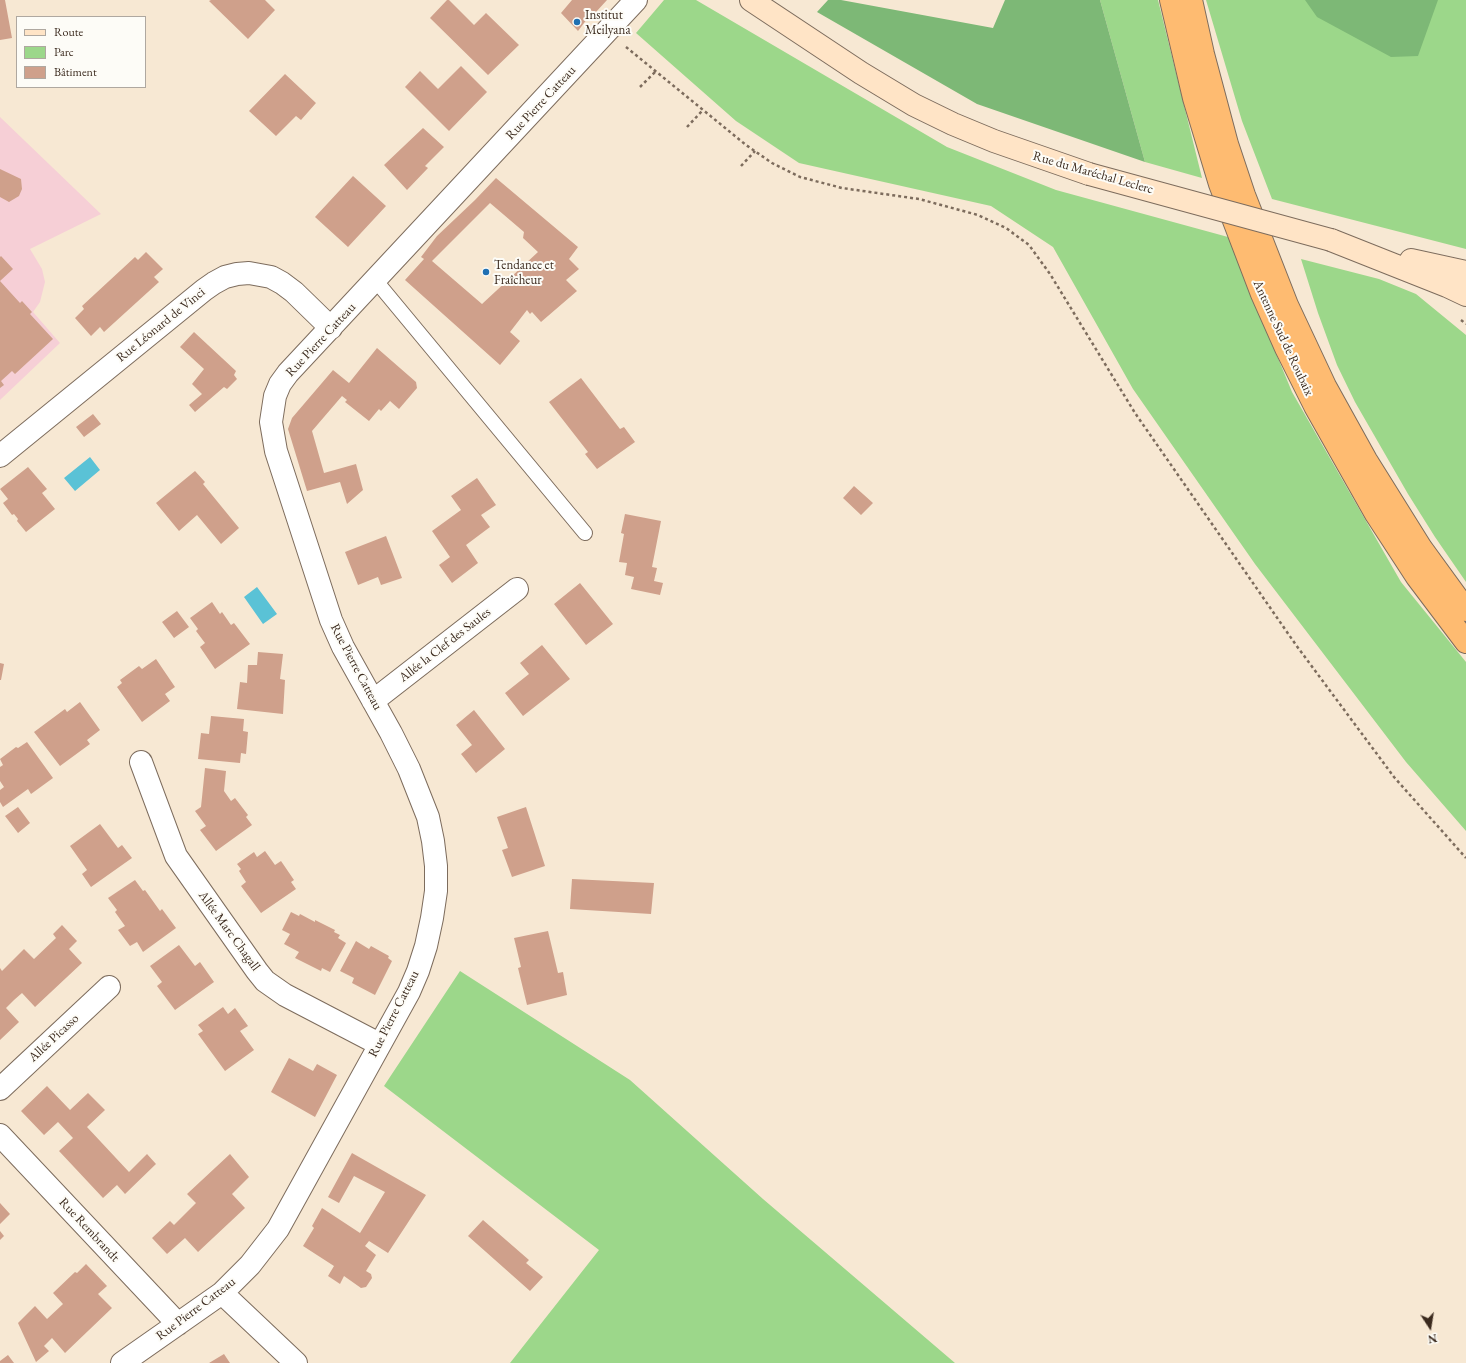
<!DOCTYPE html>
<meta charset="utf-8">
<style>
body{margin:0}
#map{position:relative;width:1466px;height:1363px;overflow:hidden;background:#f7e8d3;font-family:"EB Garamond",serif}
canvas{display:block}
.legend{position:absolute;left:16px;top:16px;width:130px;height:72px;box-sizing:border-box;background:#fdfcf7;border:1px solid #afa8a0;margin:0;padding:5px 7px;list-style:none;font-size:12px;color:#3b2a1e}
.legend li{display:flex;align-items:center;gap:8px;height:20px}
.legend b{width:20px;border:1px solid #afa8a0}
.north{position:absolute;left:1410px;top:1307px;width:40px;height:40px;-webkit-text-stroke:3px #fdfcf7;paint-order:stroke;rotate:168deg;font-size:11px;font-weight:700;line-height:16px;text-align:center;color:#3b2a1e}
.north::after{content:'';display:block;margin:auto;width:14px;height:18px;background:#3b2a1e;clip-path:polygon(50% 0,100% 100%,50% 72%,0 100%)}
</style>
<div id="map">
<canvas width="1466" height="1363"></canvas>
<ul class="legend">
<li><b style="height:5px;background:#ffe4c6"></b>Route</li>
<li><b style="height:11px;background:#9cd78a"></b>Parc</li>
<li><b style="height:11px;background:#cfa08b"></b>Bâtiment</li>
</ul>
<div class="north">N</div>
</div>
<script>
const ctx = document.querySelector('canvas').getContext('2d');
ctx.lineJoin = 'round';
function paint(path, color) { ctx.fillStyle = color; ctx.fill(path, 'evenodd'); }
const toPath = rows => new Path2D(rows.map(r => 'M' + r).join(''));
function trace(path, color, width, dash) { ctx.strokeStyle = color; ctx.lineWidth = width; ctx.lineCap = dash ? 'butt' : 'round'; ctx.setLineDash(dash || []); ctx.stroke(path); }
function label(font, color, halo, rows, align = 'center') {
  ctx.font = font + ' "EB Garamond",serif'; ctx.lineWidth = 4; ctx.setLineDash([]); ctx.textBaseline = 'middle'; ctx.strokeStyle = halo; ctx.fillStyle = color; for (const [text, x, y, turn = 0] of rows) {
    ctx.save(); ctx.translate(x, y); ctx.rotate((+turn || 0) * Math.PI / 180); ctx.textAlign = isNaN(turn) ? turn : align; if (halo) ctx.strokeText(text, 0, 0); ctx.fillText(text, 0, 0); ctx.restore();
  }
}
paint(toPath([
 [0,117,101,214,30,249,42,269,45,282,40,302,33,312,60,343,0,400]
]), '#f6cfd6');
paint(toPath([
 [664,0,696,0,947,147,1056,190,1228,237,1292,392,1401,582,1466,662,1466,831,1406,762,1255,564,1133,389,1053,247,991,206,799,163,736,121,636,33],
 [1100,0,1158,0,1202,178,1145,162],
 [1206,0,1466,0,1466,249,1272,199,1242,121],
 [1301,259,1379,279,1416,294,1466,335,1466,582,1435,537,1408,494,1355,402,1337,365,1318,313],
 [460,971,630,1080,763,1199,955,1363,510,1363,599,1250,384,1086]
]), '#9cd78a');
paint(toPath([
 [828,0,841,0,993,28,1005,0,1100,0,1145,162,977,104,817,12],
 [1305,0,1438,0,1418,56,1391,57,1317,17]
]), '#7db876');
paint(toPath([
 [90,457,100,470,75,491,64,478],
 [257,587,277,614,263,624,244,597]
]), '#5ac2d6');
paint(toPath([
 [0,0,5,0,12,38,0,40],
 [211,0,265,0,275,10,248,39,209,1],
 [447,0,449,0,474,25,486,13,519,45,488,75,430,18],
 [572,0,607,0,596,12,593,11,578,31,561,13],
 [461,66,487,92,449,131,405,87,420,71,438,89],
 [285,74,316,103,301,120,296,116,276,136,249,111],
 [423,128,444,147,425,166,428,168,407,190,384,165],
 [0,169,21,179,22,189,19,196,9,202,0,197],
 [353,176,386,206,348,247,315,217],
 [496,178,578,247,569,259,579,269,566,280,577,291,541,322,532,312,530,314,527,310,510,332,520,341,500,365,405,280,424,259,421,257,437,236,475,200],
 [490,203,524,232,523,238,538,252,482,304,432,261],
 [146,252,163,269,154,277,159,282,104,332,100,327,91,336,75,318,84,309,82,306,135,257,138,260],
 [1,256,13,269,0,281,20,303,22,301,32,312,30,314,53,339,15,374,12,371,1,381,4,385,0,388,0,257],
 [194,332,236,371,234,375,237,379,227,389,224,387,195,412,189,405,202,394,192,384,204,369,180,347],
 [377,348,416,382,417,388,399,409,390,401,381,411,379,409,369,421,345,402,347,400,342,396,312,431,324,473,356,464,363,490,347,504,340,482,307,491,288,429,292,418,333,370,349,383],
 [581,378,620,429,624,427,635,442,597,469,585,454,588,452,549,402],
 [93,414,101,424,84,437,76,427],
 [28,467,47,489,42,493,55,509,26,532,17,521,18,519,14,514,12,515,3,503,8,499,0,489],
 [195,471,205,482,203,484,239,528,221,544,197,515,179,531,156,503],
 [477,478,496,505,481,515,490,527,466,545,478,563,452,583,439,565,450,557,432,531,461,510,451,496],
 [854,486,873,503,861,515,843,498],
 [625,514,661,521,652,567,657,568,654,581,663,583,660,595,631,589,634,577,625,575,627,563,619,562,624,534,621,533],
 [386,536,402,578,381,585,378,577,358,585,345,552],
 [580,583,613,624,586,645,554,604],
 [212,602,220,614,222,612,231,625,234,623,250,644,215,669,200,647,205,643,196,631,198,629,190,618],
 [177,611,189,627,174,638,162,622],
 [542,645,570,679,523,716,505,693,529,674,520,663],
 [258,652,283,654,280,679,285,680,283,714,237,709,240,682,247,683,248,665,257,665],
 [156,659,175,687,165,694,170,701,142,722,117,687,122,683,120,680,139,666,142,669],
 [0,663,4,664,1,680,0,680],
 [80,702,100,730,87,740,90,744,60,766,34,732,65,709,67,712],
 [474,710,505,749,476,773,461,754,472,745,456,725],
 [211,716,244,719,243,731,248,732,246,754,241,753,240,763,198,759,201,733,209,734],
 [27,742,53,778,31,794,28,789,3,807,0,802,0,790,4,787,0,781,0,767,3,765,0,759,16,747,18,748],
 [205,768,226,771,224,791,231,801,235,798,248,815,246,817,252,825,216,851,200,830,206,826,195,811,201,807],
 [18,807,30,823,18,833,5,816],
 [526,807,545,866,512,877,502,850,508,848,497,817],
 [100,824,118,848,122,845,132,858,91,887,82,874,87,870,70,846],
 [265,851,275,865,281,861,294,880,291,882,296,889,261,913,241,886,246,882,239,871,241,869,237,864,254,852,257,857],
 [572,879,654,883,651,914,570,909],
 [135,880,143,891,145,890,160,911,162,909,176,928,143,952,137,942,130,946,118,930,125,926,115,912,117,910,108,898],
 [291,912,299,916,300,914,315,922,315,920,335,930,334,932,340,935,338,938,346,943,330,972,322,968,321,971,295,958,299,952,284,944,290,934,282,930],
 [62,925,77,941,69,949,82,963,35,1007,22,993,14,1000,6,1008,19,1022,0,1040,0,968,2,971,24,949,34,959,56,938,53,934],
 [548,931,558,973,563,972,567,995,527,1005,518,968,521,967,514,938],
 [356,941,369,949,371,946,389,956,388,958,392,961,375,995,352,983,354,978,340,971],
 [179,945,195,966,200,962,214,982,175,1010,157,986,162,982,150,966],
 [223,1007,228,1014,235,1008,248,1026,240,1031,254,1050,225,1071,198,1034,203,1031,198,1025],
 [289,1058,313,1071,317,1064,337,1075,315,1117,271,1092],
 [47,1086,70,1110,88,1093,105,1110,87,1127,129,1172,147,1154,156,1164,125,1194,117,1185,103,1198,59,1151,73,1138,58,1122,44,1135,21,1111],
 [352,1153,426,1195,388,1253,369,1241,365,1246,376,1255,366,1271,371,1274,372,1278,366,1287,361,1288,344,1276,340,1284,328,1276,334,1266,303,1246,314,1228,312,1226,322,1208,360,1233,385,1192,354,1176,339,1203,328,1197],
 [230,1154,249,1177,232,1194,245,1208,198,1252,185,1238,167,1254,152,1238,170,1221,174,1225,196,1203,187,1194],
 [0,1203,10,1214,0,1224],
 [483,1220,529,1260,526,1263,543,1277,530,1291,468,1236],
 [0,1231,4,1236,0,1240],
 [86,1264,107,1286,98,1294,112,1308,65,1353,52,1338,44,1346,49,1351,36,1362,18,1323,35,1306,47,1319,63,1304,53,1293,75,1272,77,1273],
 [224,1354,230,1363,209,1363],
 [8,1355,14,1363,0,1363,0,1361]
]), '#cfa08b');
const lane = toPath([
 [376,281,585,533]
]);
const street = toPath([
 [0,456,204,290,214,283,225,277,237,274,249,273,271,277,282,283,294,292,331,328],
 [373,701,517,589],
 [141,762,176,856,257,971,265,981,285,995,379,1044],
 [0,1089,109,987],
 [0,1135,178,1324],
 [222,1293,296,1363],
 [122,1363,222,1293,250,1265,278,1229,409,992,418,971,426,946,432,918,436,891,436,866,433,841,428,817,409,769,391,733,343,647,331,620,276,451,271,422,275,396,280,384,288,373,636,0]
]);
const secondary = toPath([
 [751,0,861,73,914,105,953,124,994,141,1089,174],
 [1331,240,1447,286,1466,295],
 [1411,260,1466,272]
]);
const highway = toPath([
 [1171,0,1194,98,1220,184,1262,294,1286,348,1315,406,1376,514,1417,577,1466,642],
 [1191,0,1203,54,1227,144,1244,195,1287,305,1325,386,1366,460,1421,548,1466,610]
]);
trace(lane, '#7d6c5d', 16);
trace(street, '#7d6c5d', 24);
trace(secondary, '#7d6c5d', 24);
trace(highway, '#7d6c5d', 24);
trace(toPath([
 [626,47,746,145,772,163,800,177,842,188,919,199,978,215,1006,228,1029,245,1050,274,1135,413,1296,645,1394,777,1466,858],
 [640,87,656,71],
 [687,127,703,110],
 [741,166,755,151],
 [1461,320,1466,324]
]), '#7d6c5d', 2.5, [3, 3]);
trace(lane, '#fff', 14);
trace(street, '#fff', 22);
trace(secondary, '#ffe4c6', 22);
trace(highway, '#febb71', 22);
const secondaryBridge = toPath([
 [1089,174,1331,240]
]);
trace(secondaryBridge, '#7d6c5d', 24, []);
trace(secondaryBridge, '#ffe4c6', 22);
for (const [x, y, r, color] of [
 [577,22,4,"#1f6fb2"],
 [486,272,4,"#1f6fb2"]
]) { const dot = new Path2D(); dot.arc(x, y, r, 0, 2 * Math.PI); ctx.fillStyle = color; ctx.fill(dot); trace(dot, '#fdfcf7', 1.5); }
label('13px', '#3b2a1e', '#fdfcf7', [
 ["Institut",585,15],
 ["Meilyana",585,30],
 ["Tendance et",494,265],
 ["Fraîcheur",494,280]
], 'left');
label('13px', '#3b2a1e', '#fdfcf7', [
 ["Rue Pierre Catteau",541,103,-47],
 ["Rue du Maréchal Leclerc",1093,173,16],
 ["Rue Léonard de Vinci",161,325,-39],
 ["Antenne Sud de Roubaix",1283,338,65],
 ["Rue Pierre Catteau",321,340,-47],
 ["Allée la Clef des Saules",445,645,-38],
 ["Rue Pierre Catteau",356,667,62],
 ["Allée Marc Chagall",229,931,54],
 ["Rue Pierre Catteau",394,1014,-63],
 ["Allée Picasso",54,1038,-43],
 ["Rue Rembrandt",89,1230,47],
 ["Rue Pierre Catteau",196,1309,-37]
]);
</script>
